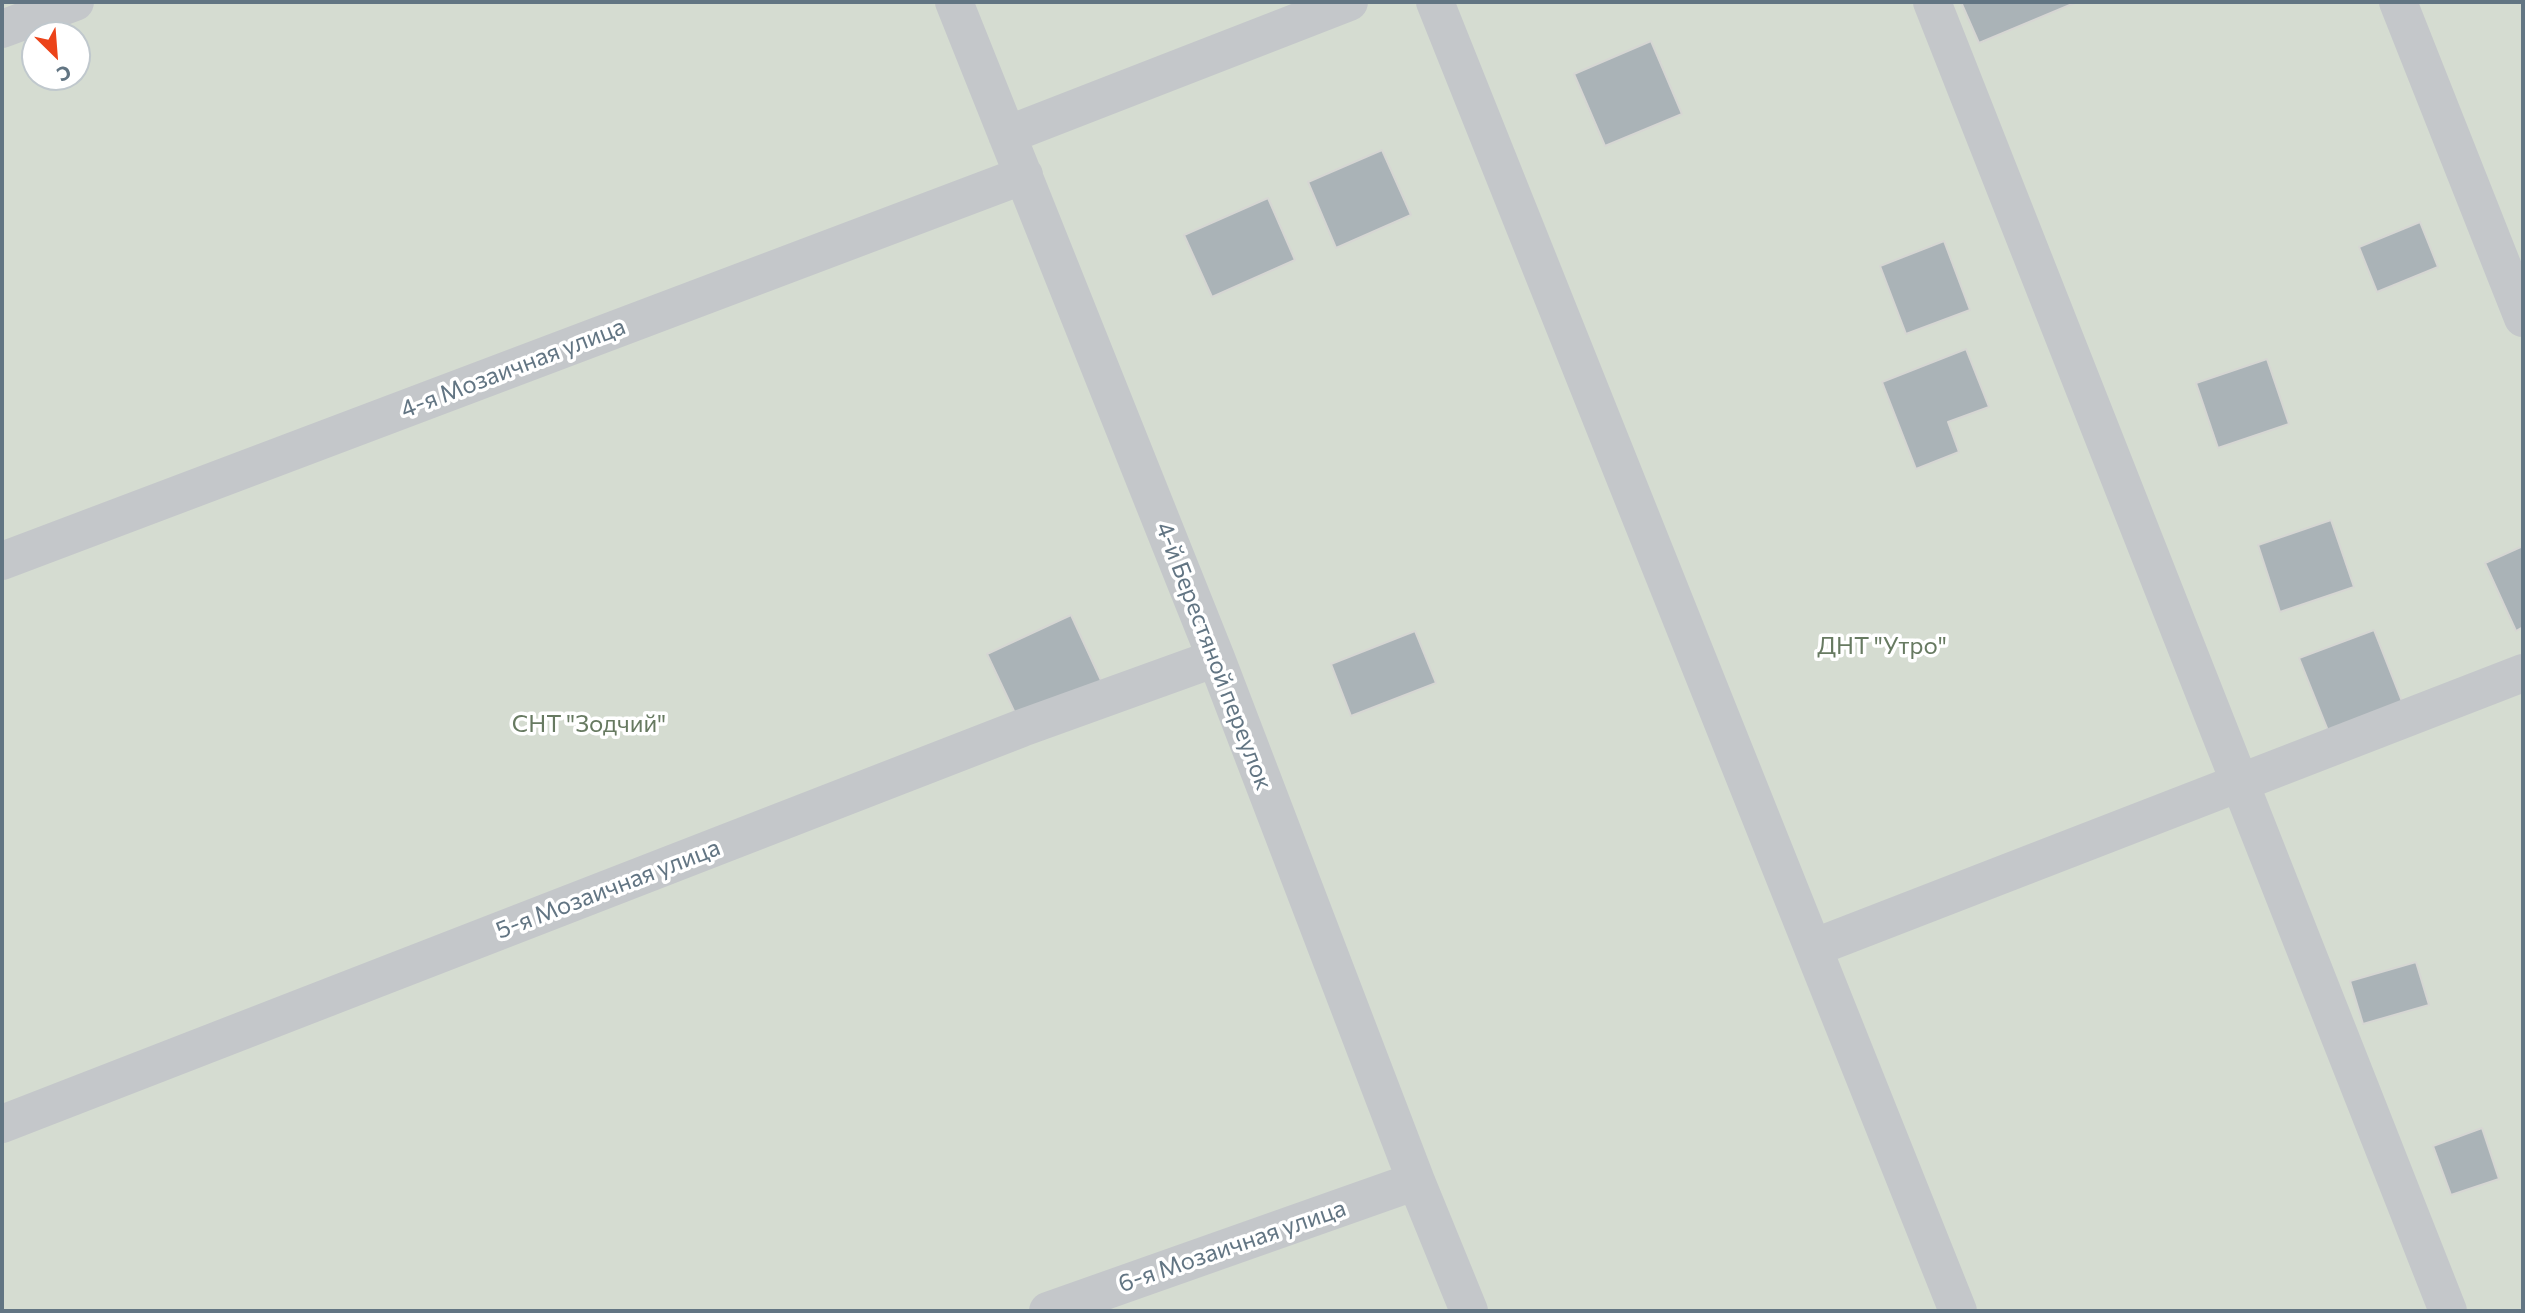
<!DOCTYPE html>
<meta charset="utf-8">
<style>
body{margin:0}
#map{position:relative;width:2525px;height:1313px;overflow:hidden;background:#f5f5f0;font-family:Commissioner,sans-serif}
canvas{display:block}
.frame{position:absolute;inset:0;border:4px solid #627583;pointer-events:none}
.north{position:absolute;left:21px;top:21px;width:70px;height:70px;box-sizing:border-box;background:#fff;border:2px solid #c0c8cd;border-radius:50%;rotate:155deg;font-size:19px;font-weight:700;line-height:28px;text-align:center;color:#627583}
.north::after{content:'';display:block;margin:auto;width:24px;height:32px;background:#ec4319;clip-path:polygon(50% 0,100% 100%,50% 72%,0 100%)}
</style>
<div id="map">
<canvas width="2525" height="1313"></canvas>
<div class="frame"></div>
<div class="north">С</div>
</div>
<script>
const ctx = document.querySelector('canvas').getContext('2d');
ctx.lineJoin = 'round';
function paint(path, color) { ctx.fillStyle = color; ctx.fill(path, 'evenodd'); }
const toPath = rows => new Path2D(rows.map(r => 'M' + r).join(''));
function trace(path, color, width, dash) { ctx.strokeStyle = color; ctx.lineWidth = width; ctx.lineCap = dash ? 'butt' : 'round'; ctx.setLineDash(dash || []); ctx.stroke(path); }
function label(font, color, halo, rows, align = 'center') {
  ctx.font = font + ' Commissioner,sans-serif'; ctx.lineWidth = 7; ctx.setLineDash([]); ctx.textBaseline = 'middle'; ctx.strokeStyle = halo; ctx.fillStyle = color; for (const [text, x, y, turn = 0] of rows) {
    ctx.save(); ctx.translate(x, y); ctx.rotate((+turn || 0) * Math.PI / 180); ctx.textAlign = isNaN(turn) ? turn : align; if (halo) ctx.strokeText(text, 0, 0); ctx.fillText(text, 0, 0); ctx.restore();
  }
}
paint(toPath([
 [2,2,2523,2,2523,1311,2,1311],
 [35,35,77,35,77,77,35,77]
]), '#d5dcd1');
const building = toPath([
 [1961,2,2077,2,1979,43,1961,2],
 [1651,41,1682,114,1605,146,1574,74,1651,41],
 [1382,150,1411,215,1336,248,1308,182,1382,150],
 [1268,198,1295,260,1212,297,1184,235,1268,198],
 [2420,222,2438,267,2377,292,2359,247,2420,222],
 [1944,241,1970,310,1906,334,1880,266,1944,241],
 [1966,349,1989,407,1948,422,1959,452,1916,469,1882,382,1966,349],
 [2267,359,2289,424,2218,448,2196,383,2267,359],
 [2331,520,2354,587,2280,612,2258,545,2331,520],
 [2523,546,2523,627,2516,631,2485,563,2523,546],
 [1071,615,1105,689,1022,728,987,654,1071,615],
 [2374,630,2403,704,2329,733,2299,658,2374,630],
 [1415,631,1436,683,1351,716,1331,664,1415,631],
 [2416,962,2429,1005,2363,1024,2350,981,2416,962],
 [2482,1128,2499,1179,2451,1195,2433,1146,2482,1128]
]);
paint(building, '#aab3b7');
trace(building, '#d6d6d3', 2);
trace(toPath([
 [954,2,1216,658,1416,1181,1469,1311],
 [1435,2,1958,1311],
 [1932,2,2448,1311],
 [2398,2,2523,318],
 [2,29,75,2],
 [1007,135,1349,2],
 [2,561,1024,175],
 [1813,948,2523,673],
 [2,1124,1022,728,1216,658],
 [1048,1311,1416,1181]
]), '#c4c7ca', 38);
label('24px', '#627583', '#fff', [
 ["4-я Мозаичная улица",513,368,-21],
 ["4-й Берестяной переулок",1214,656,69],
 ["5-я Мозаичная улица",608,889,-21],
 ["6-я Мозаичная улица",1232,1246,-19]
]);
label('24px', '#677a61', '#fff', [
 ["ДНТ \"Утро\"",1882,646],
 ["СНТ \"Зодчий\"",589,724]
]);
</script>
